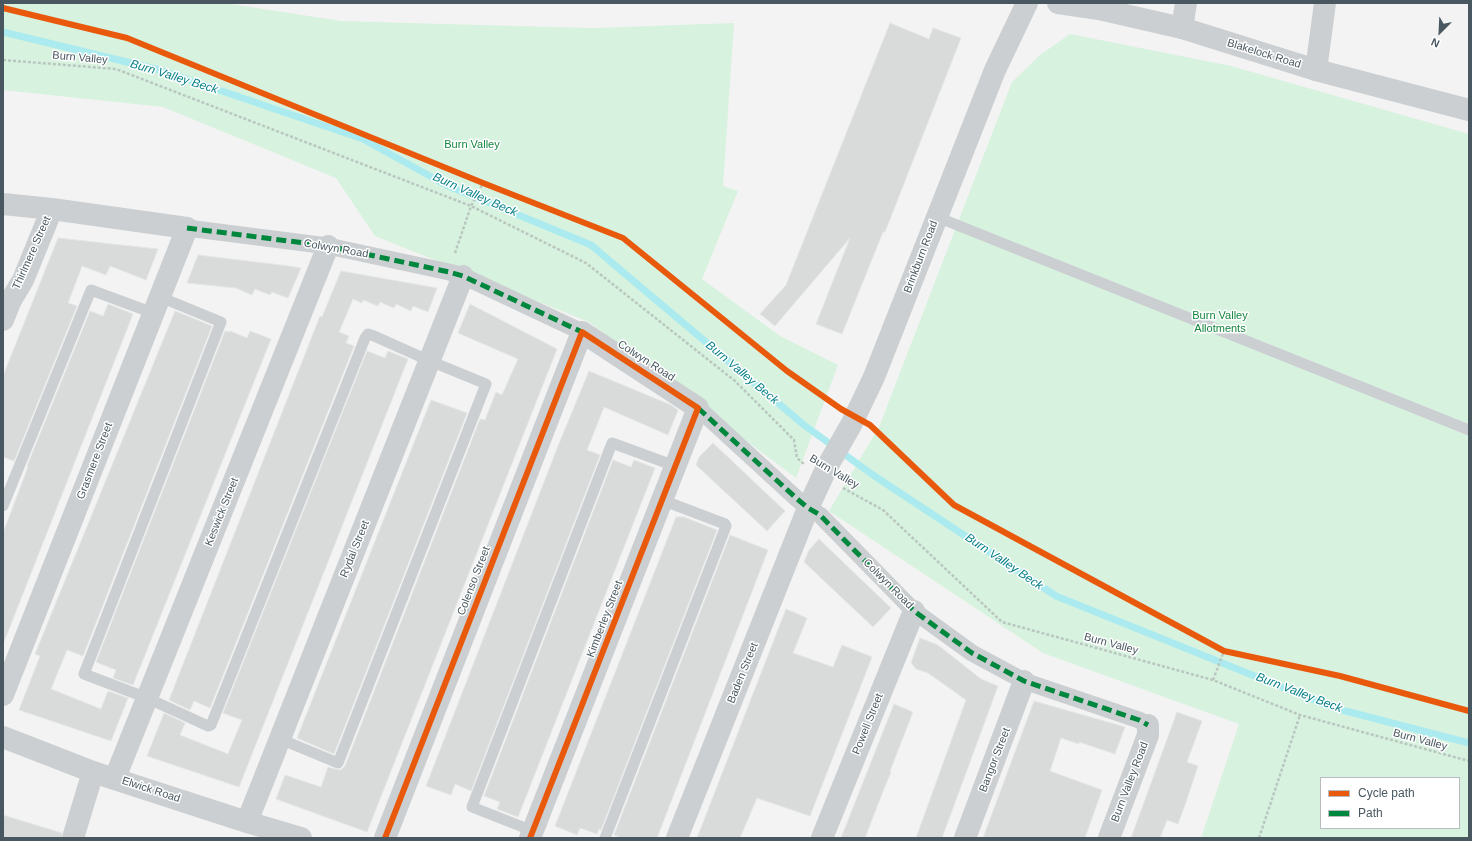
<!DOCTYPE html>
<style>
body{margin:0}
#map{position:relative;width:1472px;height:841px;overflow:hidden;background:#f3f3f3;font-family:Arial,sans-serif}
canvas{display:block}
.frame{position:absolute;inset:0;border:4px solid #495860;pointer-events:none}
.legend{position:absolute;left:1320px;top:777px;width:140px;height:52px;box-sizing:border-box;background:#fff;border:1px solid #b6bcbf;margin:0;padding:5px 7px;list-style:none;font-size:12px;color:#495860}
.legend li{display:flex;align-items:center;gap:8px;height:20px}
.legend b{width:20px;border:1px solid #b6bcbf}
.north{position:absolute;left:1420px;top:12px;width:40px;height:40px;-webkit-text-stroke:3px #fff;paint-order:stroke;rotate:204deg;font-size:11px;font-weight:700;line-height:16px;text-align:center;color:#495860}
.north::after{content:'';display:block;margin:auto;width:14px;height:18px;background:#495860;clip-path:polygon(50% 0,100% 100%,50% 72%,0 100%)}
</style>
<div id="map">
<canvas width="1472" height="841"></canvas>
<div class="frame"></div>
<ul class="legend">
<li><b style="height:5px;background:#e8590c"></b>Cycle path</li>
<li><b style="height:5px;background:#00873e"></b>Path</li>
</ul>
<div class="north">N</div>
</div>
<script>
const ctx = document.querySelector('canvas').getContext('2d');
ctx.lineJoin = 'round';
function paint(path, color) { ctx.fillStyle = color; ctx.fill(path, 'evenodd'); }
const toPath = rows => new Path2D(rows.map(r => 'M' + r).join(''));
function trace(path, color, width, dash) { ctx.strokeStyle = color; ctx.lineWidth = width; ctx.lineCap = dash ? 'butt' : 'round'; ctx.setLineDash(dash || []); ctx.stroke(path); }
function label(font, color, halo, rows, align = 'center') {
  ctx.font = font + ' Arial,sans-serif'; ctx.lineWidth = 3; ctx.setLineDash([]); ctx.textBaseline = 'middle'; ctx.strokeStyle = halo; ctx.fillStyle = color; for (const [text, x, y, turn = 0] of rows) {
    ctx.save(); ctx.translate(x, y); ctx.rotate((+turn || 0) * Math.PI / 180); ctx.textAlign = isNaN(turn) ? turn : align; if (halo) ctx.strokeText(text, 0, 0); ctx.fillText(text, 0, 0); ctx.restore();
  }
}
paint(toPath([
 [3,3,224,3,341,21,443,24,594,28,734,23,723,186,738,191,702,279,780,336,838,365,796,478,589,322,375,236,336,178,163,107,3,90],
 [1070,34,1231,66,1469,134,1469,838,1201,838,1239,724,1043,653,829,511,879,427,1012,82,1040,55],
 [1321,778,1459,778,1459,828,1321,828]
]), '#d7f2de');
trace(toPath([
 [3,32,160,70,363,139,446,185,591,245,804,425,873,475,1056,596,1334,708,1469,743]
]), '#abebf0', 7);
const building = toPath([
 [890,23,929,39,933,28,961,38,885,232,883,232,842,334,816,324,850,238,775,326,760,314,786,285,890,23],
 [58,238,158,249,146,280,110,266,106,275,82,266,68,303,77,306,14,461,3,457,3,376,58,238],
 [198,255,289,266,301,268,288,298,272,292,270,295,255,289,252,295,236,288,187,283,198,255],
 [341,271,437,288,428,312,413,306,411,311,396,304,394,308,380,302,378,306,363,300,362,303,353,299,339,332,349,336,346,343,354,346,210,708,194,701,190,710,169,700,320,316,322,317,341,271],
 [108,304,133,314,4,642,3,642,3,533,28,467,27,466,90,311,103,316,108,304],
 [470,304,557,349,367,832,276,799,285,775,321,787,328,767,339,770,342,769,345,766,480,419,485,420,496,392,502,395,518,359,458,333,470,304],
 [175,311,212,326,83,656,67,650,51,689,101,709,108,691,128,698,111,741,19,710,40,656,35,654,175,311],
 [225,331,229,332,230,331,247,338,250,331,271,339,133,685,113,678,116,670,96,662,225,331],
 [367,351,385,358,388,351,408,359,239,787,147,756,164,713,185,723,180,735,228,754,242,720,223,713,367,351],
 [589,371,671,405,678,410,668,435,604,407,587,450,600,455,471,791,455,784,451,795,426,786,558,446,589,371],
 [431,400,467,413,334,754,297,738,431,400],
 [713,443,785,511,767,531,696,465,699,457,713,443],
 [613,460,631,467,634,460,655,468,518,817,497,809,500,802,484,796,613,460],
 [676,517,684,517,717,530,601,830,599,829,597,834,580,828,577,835,555,826,676,517],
 [730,535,768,550,657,838,622,838,614,835,730,535],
 [819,539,891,608,873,627,804,562,809,550,819,539],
 [786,609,807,618,793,653,833,667,842,645,872,657,810,816,757,798,740,838,697,838,786,609],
 [920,638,938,645,981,679,998,686,942,838,916,838,966,700,928,673,916,669,911,663,920,638],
 [1034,701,1125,727,1115,754,1079,742,1079,744,1061,738,1050,771,1102,790,1085,838,983,838,1034,701],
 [894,704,913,712,890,771,891,772,880,799,865,838,841,838,894,704],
 [1177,712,1202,721,1187,762,1198,766,1185,805,1178,824,1167,820,1160,838,1131,838,1177,712],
 [3,815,62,833,61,838,3,838,3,815]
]);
paint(building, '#d9dbdb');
trace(building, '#e4e5e6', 1);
trace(toPath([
 [3,60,116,69,471,206,586,263,735,381,794,440,797,458,804,464],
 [455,253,471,206,483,183],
 [843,488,883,510,1002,622,1213,680,1300,715,1469,761],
 [1213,680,1224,651],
 [1259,838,1300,715]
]), '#bac7c1', 2.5, [3, 2]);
trace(toPath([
 [937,217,1469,430],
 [160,297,221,322,84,674,147,698,208,726,211,725,365,338,368,334,374,336,430,361,486,384,338,763,280,739],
 [3,506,91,290,153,313],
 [533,831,472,807,612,443,675,466],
 [605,838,726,526,725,524,662,500]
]), '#cccfd1', 11);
trace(toPath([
 [187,228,328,246,449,272,463,276,582,332],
 [698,408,796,498,808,508,820,515,914,611,972,653,1024,681,1139,720,1148,725]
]), '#cccfd1', 17);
trace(toPath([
 [1182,28,1186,3],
 [1316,70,1325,3],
 [3,204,52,209,187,228,3,695],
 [3,320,11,300,23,280,52,209],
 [3,737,93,772,247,822,301,838],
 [115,778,328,246],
 [247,822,463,276],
 [73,838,93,772],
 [385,838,582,332,698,408,530,838],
 [677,838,808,508,827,467,851,425,874,377,995,70,1027,3],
 [822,838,914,611],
 [965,838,1024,681],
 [1109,838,1148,735,1148,725]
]), '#cccfd1', 22);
trace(toPath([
 [1058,3,1099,9,1182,28,1316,70,1469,110]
]), '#cccfd1', 22);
trace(toPath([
 [187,228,328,246,449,272,463,276,582,332],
 [698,408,796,498,808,508,820,515,914,611,972,653,1024,681,1139,720,1148,725]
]), '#00873e', 5, [10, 5]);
trace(toPath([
 [3,8,127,38,483,183,623,238,787,371,841,409,870,425,954,505,1224,651,1340,676,1469,711],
 [385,838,582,332,698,408,530,838]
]), '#e8590c', 6);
label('11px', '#495860', '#fff', [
 ["Blakelock Road",1264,54,17],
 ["Burn Valley",80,58,5],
 ["Colwyn Road",336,249,10],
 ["Thirlmere Street",32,253,-66],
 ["Brinkburn Road",921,257,-69],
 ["Colwyn Road",646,361,33],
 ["Grasmere Street",95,461,-69],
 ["Burn Valley",834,472,31],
 ["Keswick Street",222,512,-68],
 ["Rydal Street",355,549,-68],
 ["Colenso Street",474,581,-69],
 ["Colwyn Road",888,584,45],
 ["Kimberley Street",605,619,-69],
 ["Burn Valley",1111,644,15],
 ["Baden Street",743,673,-68],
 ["Powell Street",868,724,-68],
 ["Burn Valley",1420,740,15],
 ["Bangor Street",995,760,-69],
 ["Burn Valley Road",1130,782,-69],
 ["Elwick Road",151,790,18]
]);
label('11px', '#15863e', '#fff', [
 ["Burn Valley",472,145],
 ["Burn Valley",1220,316],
 ["Allotments",1220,329]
]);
label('italic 12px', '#0a828a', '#fff', [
 ["Burn Valley Beck",174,77,17],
 ["Burn Valley Beck",475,195,24],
 ["Burn Valley Beck",742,373,40],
 ["Burn Valley Beck",1004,562,34],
 ["Burn Valley Beck",1299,693,21]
]);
</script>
